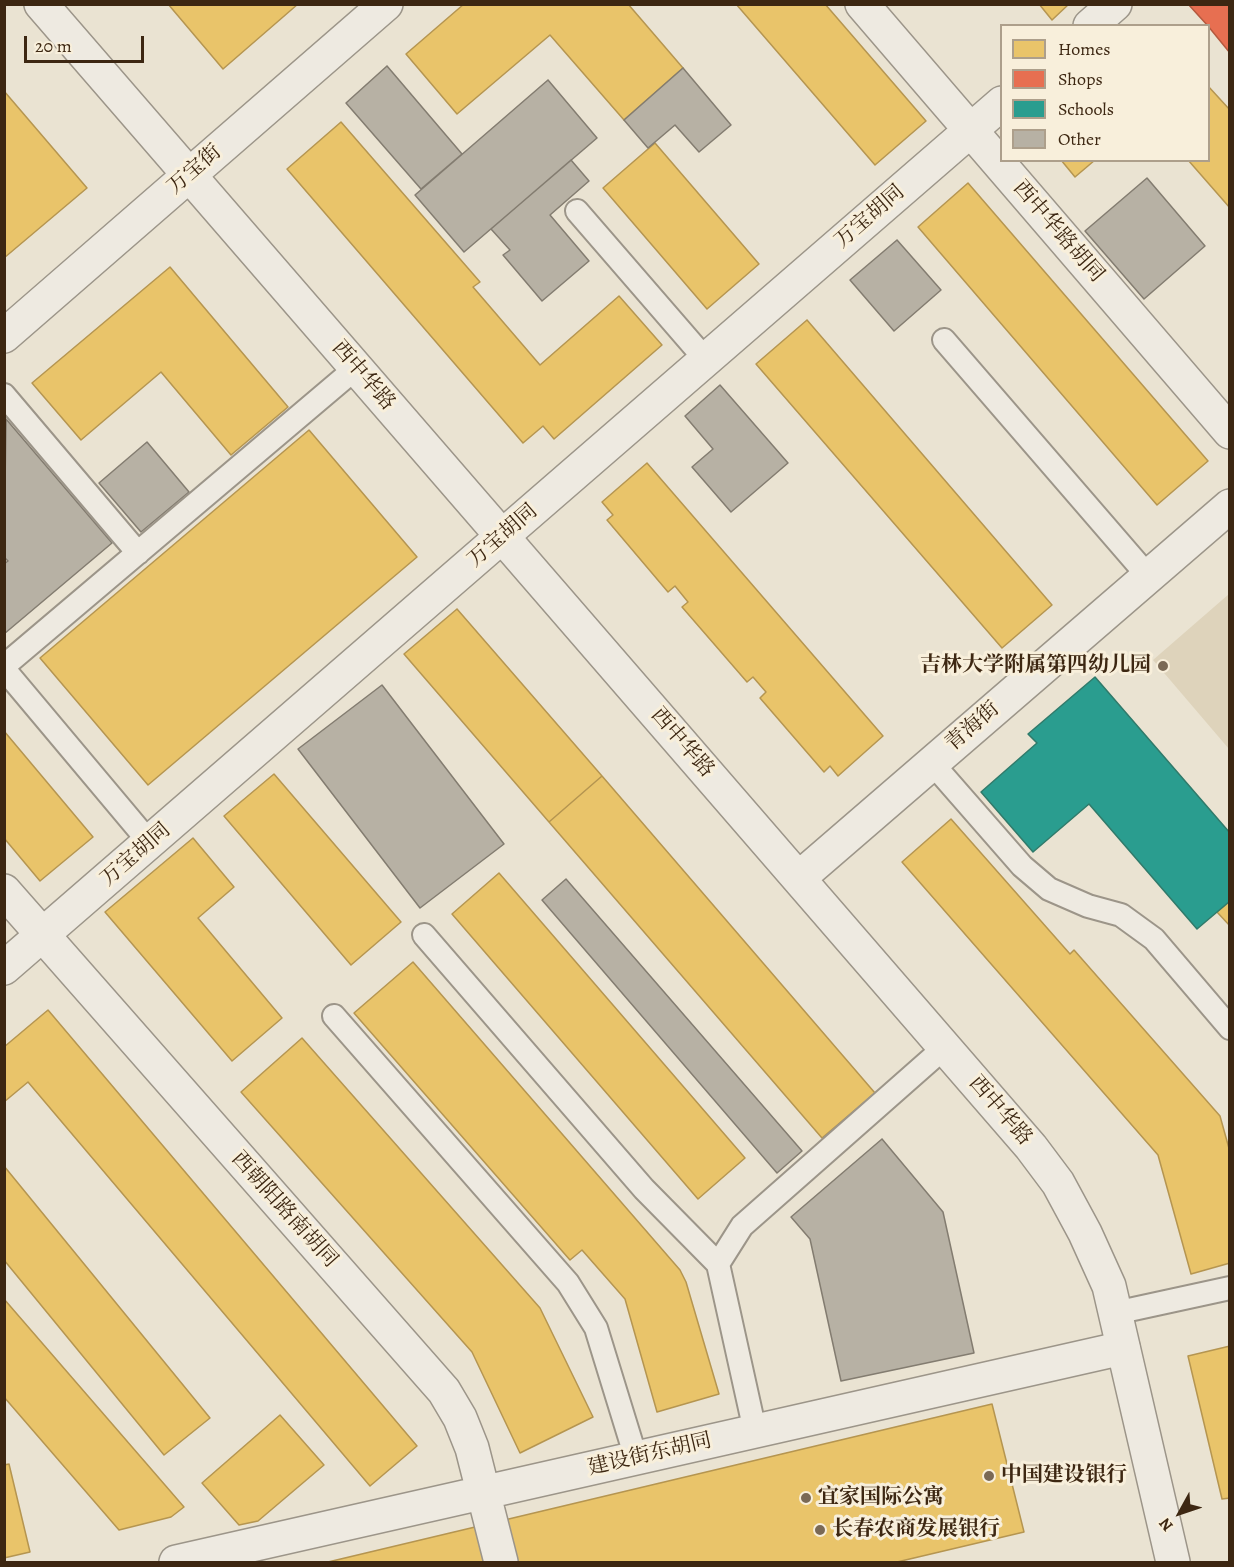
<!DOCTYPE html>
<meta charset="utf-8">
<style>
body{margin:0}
#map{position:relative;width:1234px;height:1567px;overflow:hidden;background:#eae3d2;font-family:Alegreya,serif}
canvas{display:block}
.frame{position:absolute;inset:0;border:6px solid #3d2712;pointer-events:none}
.legend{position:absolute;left:1000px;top:24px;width:210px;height:138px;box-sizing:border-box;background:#f8efdb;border:2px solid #ad9f8b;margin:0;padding:8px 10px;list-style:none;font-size:18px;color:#3d2712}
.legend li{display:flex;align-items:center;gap:12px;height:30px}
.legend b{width:30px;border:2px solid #ad9f8b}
.north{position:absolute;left:1150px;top:1483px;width:60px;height:60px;-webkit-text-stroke:4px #f8efdb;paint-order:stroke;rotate:230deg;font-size:16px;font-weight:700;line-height:24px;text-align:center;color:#3d2712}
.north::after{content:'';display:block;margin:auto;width:21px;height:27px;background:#3d2712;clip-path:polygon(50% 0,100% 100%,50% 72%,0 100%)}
.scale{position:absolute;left:24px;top:36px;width:120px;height:27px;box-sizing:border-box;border:3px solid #3d2712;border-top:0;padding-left:8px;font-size:18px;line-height:21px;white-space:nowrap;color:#3d2712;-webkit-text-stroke:4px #f8efdb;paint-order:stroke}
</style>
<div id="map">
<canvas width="1234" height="1567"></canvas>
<div class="frame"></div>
<ul class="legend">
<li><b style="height:16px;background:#e9c46a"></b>Homes</li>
<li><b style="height:16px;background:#e76f51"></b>Shops</li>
<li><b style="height:16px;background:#2a9d8f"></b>Schools</li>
<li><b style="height:16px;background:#b7b1a4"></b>Other</li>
</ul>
<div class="north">N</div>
<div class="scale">20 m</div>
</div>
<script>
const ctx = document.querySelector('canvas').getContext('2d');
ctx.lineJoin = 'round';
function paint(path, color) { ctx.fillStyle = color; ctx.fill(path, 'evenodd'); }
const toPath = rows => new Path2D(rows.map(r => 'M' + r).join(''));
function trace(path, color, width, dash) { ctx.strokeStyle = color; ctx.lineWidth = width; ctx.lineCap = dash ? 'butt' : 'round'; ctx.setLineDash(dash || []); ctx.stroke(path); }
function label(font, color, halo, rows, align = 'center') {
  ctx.font = font + ' Alegreya,"Noto Serif SC",serif'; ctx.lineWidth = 6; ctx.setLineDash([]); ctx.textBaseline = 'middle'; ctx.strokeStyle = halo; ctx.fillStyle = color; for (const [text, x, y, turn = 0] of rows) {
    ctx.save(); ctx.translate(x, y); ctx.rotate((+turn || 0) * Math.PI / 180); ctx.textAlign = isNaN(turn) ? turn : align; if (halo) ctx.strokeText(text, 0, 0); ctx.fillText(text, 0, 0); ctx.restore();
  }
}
paint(toPath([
 [1229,594,1229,749,1153,660]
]), '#ded3bb');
const homes = toPath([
 [168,4,298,4,223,69,168,4],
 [464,4,628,4,683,68,624,120,550,35,457,114,406,54,464,4],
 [736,4,825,4,926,121,875,165,736,4],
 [1039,4,1069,4,1052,20,1039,4],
 [1208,86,1230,110,1230,208,1188,160,1208,160,1208,86],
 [4,91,87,188,4,258,4,91],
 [341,122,480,282,473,287,540,365,619,296,662,345,554,439,543,426,523,443,287,169,341,122],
 [655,143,759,264,707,309,603,188,655,143],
 [1061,160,1095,160,1075,177,1061,160],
 [968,183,1208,461,1157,505,918,227,968,183],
 [170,267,288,407,231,455,161,372,81,440,32,383,170,267],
 [807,320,1052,605,1002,648,756,364,807,320],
 [309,430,417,557,148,785,40,658,309,430],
 [647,463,883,736,838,776,830,766,824,772,760,698,766,692,753,677,747,682,682,607,688,602,675,586,668,592,607,520,613,515,602,502,647,463],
 [457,609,602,776,549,822,404,654,457,609],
 [4,731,93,837,40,881,4,838,4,731],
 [274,774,401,922,351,965,224,816,274,774],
 [602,776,875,1093,822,1138,549,822,602,776],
 [951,819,1070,954,1074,950,1220,1116,1230,1152,1230,1263,1191,1274,1158,1155,902,862,951,819],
 [193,838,234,887,198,918,282,1018,232,1061,105,912,193,838],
 [499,873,745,1158,698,1199,452,914,499,873],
 [1230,901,1230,926,1217,912,1230,901],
 [413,962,680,1270,686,1282,719,1394,657,1412,625,1299,582,1250,570,1260,354,1013,413,962],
 [48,1010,417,1446,370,1486,28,1082,4,1102,4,1047,48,1010],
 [302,1038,540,1308,593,1417,520,1453,472,1352,241,1092,302,1038],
 [4,1166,210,1418,164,1455,4,1260,4,1166],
 [4,1299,184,1507,171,1517,119,1530,4,1397,4,1299],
 [1230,1346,1230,1498,1222,1499,1188,1356,1230,1346],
 [992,1404,1024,1532,897,1562,328,1562,992,1404],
 [280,1415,324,1465,258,1521,239,1525,202,1483,280,1415],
 [9,1464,30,1552,4,1558,4,1465,9,1464]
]);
paint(homes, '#e9c46a');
trace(homes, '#b59550', 1.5);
const shops = toPath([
 [1188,4,1230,4,1230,53,1208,26,1188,4]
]);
paint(shops, '#e76f51');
trace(shops, '#b4593e', 1.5);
const schools = toPath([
 [1095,677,1230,833,1230,901,1197,929,1089,804,1033,852,981,792,1037,743,1028,734,1095,677]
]);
paint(schools, '#2a9d8f');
trace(schools, '#307a6a', 1.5);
const building = toPath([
 [387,66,462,154,421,189,346,103,387,66],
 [683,68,731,125,699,152,675,125,648,148,624,120,683,68],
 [548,80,597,138,464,252,415,195,548,80],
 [571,160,589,181,550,215,589,261,542,301,503,255,510,250,491,229,571,160],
 [1147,178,1205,246,1144,299,1085,231,1147,178],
 [897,240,941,290,894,331,850,280,897,240],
 [720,385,788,463,731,512,692,467,713,449,685,416,720,385],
 [6,419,112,543,4,634,4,564,8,561,4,557,6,419],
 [147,442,189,492,141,532,99,483,147,442],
 [382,685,504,844,420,908,298,749,382,685],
 [566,879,802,1151,777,1173,542,900,566,879],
 [882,1139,943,1212,974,1353,841,1381,810,1239,791,1217,882,1139]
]);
paint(building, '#b7b1a4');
trace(building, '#837c70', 1.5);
const service = toPath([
 [577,211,706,360],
 [944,340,1148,576],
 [4,395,138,553],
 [4,666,356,368],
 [4,669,150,843],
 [932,763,1022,866,1049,889,1088,906,1121,915,1154,939,1230,1028],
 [424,935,644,1189,718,1264],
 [334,1016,568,1283,596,1328,636,1458],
 [1115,1313,1230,1288],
 [755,1431,718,1264,742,1226,945,1047]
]);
const minor = toPath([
 [862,4,1230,432],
 [1090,26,1115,4],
 [4,891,444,1391,460,1418,472,1448,501,1562],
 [4,968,1002,103],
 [176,1562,1123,1348]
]);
const tertiary = toPath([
 [41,4,1031,1147,1058,1183,1085,1233,1109,1286,1173,1562],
 [4,336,386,4],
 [799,878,1230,506]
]);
trace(service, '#9c9589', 26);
trace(minor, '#9c9589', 36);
trace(tertiary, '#9c9589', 36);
trace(service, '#eeeae1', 22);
trace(minor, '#eeeae1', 33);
trace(tertiary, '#eeeae1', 33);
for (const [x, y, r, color] of [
 [1163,666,6,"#7a6955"],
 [989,1476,6,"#7a6955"],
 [806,1498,6,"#7a6955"],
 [820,1530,6,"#7a6955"]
]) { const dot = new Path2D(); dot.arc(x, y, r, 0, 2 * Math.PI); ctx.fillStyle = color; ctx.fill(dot); trace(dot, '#f8efdb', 2); }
label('21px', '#3d2712', '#f8efdb', [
 ["万宝街",195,170,-41],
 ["万宝胡同",870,217,-41],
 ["西中华路胡同",1058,232,49],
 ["西中华路",363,376,49],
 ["万宝胡同",503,536,-41],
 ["青海街",973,727,-41],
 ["西中华路",682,743,49],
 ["万宝胡同",136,855,-41],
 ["西中华路",1000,1111,49],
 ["西朝阳路南胡同",284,1210,48],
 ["建设街东胡同",650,1455,-13]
]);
label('bold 21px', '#3d2712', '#f8efdb', [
 ["吉林大学附属第四幼儿园",1151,666,"right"],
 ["中国建设银行",1001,1476],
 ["宜家国际公寓",818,1498],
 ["长春农商发展银行",832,1530]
], 'left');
</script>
